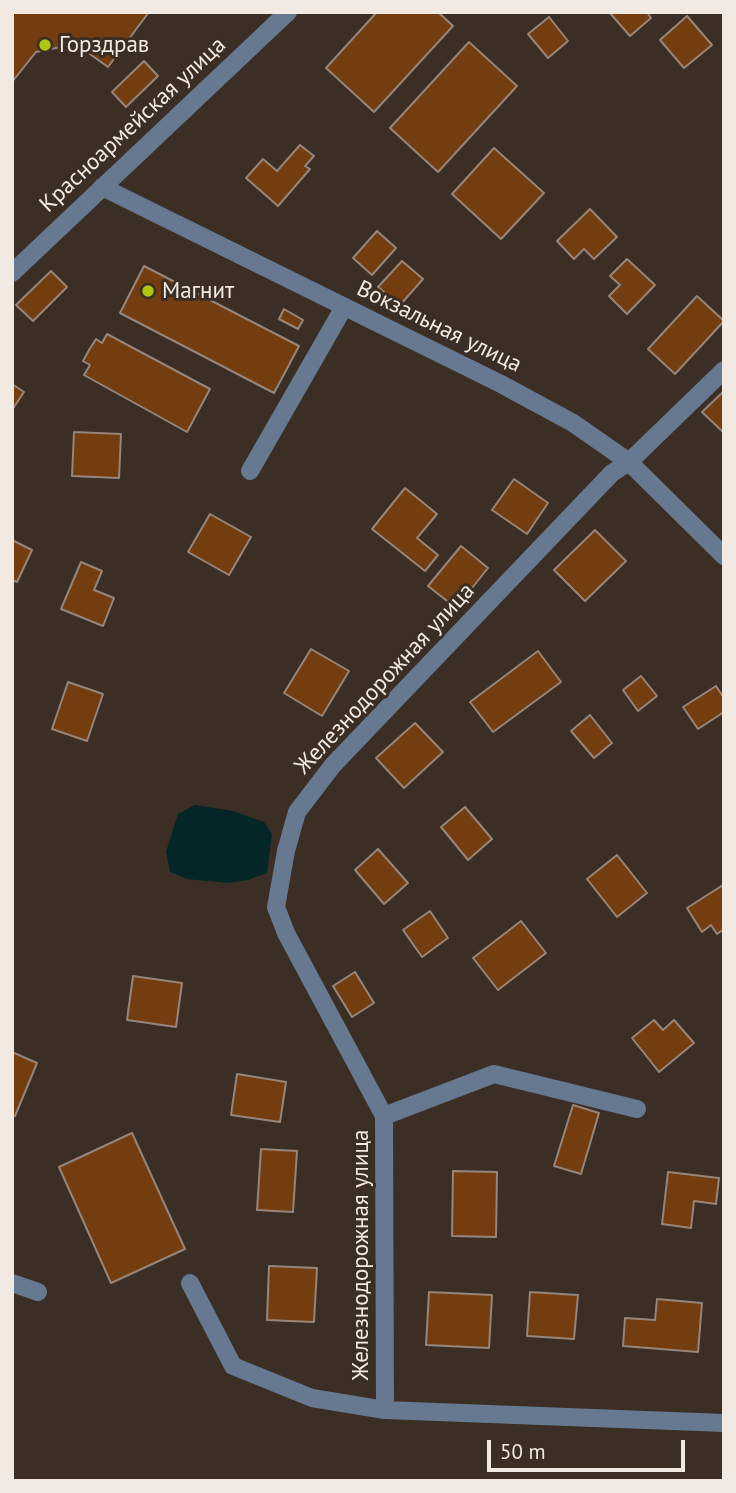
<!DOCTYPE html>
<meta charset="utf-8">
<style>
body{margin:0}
#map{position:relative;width:736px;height:1493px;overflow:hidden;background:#3b2e25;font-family:"PT Sans",sans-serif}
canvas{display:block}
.frame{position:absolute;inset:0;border:14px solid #f2e9e3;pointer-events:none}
.scale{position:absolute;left:487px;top:1440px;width:198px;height:32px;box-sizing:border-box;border:4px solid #f2e9e3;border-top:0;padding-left:9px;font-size:21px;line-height:24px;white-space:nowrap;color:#f2e9e3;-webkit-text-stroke:5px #3b2e25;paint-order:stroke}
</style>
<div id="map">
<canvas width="736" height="1493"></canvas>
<div class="frame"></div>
<div class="scale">50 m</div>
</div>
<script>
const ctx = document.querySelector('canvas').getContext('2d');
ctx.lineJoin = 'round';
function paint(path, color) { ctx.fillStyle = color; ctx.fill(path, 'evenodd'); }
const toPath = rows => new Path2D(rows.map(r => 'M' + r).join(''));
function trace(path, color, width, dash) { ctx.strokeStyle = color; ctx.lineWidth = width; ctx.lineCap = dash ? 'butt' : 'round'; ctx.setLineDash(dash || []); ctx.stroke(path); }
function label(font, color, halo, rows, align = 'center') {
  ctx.font = font + ' "PT Sans",sans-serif'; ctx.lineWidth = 6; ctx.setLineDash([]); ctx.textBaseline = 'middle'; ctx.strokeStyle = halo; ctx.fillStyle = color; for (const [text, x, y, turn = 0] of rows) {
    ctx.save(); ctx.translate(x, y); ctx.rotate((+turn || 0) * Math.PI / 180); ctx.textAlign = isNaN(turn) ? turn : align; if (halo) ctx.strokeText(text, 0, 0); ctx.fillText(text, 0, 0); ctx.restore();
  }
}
paint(toPath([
 [195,805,233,811,264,822,272,834,267,873,248,880,228,883,187,879,170,872,166,852,178,814]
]), '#042626');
const building = toPath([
 [12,12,149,12,108,67,76,44,36,52,12,82,12,12],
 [377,12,438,12,453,26,374,112,326,68,377,12],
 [609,12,647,12,651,18,630,36,609,12],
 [687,16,712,45,684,68,660,40,687,16],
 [549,17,568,41,548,58,528,34,549,17],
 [469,42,517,86,438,172,390,128,469,42],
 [144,61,158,76,126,107,112,92,144,61],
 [300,145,314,156,305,166,310,169,278,206,246,178,263,159,277,171,300,145],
 [494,148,544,193,501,239,452,194,494,148],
 [590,209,617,237,594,259,584,249,574,259,557,241,590,209],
 [377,231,396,248,372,275,353,258,377,231],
 [627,259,655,285,627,314,609,296,620,285,610,276,627,259],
 [402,261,423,279,400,305,378,287,402,261],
 [144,266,299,346,274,393,120,313,144,266],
 [51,271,67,287,33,321,16,305,51,271],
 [697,296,724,321,675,374,648,349,697,296],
 [284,309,303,320,298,329,279,319,284,309],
 [107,334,210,389,187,432,84,375,90,365,83,361,89,350,96,339,102,343,107,334],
 [12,384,24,392,12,410,12,384],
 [724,391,724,433,702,412,724,391],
 [74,432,121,434,119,478,72,476,74,432],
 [514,479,548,503,527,534,492,510,514,479],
 [405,488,437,514,417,538,438,555,425,571,372,529,405,488],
 [210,514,251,537,229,575,188,552,210,514],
 [595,530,626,561,585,601,554,570,595,530],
 [12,540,32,550,17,582,12,580,12,540],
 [461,546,488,568,456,608,428,586,461,546],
 [81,562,102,571,94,590,114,598,103,626,61,609,81,562],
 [311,649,349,671,322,716,284,693,311,649],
 [538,651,561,682,493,732,470,702,538,651],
 [641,676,657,696,638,711,623,690,641,676],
 [68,682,103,694,87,741,52,729,68,682],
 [716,686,724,698,724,712,698,729,683,707,716,686],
 [590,715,612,743,594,758,571,731,590,715],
 [415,723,443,752,404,788,376,758,415,723],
 [465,807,492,839,468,860,441,827,465,807],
 [378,849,408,883,384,904,355,870,378,849],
 [617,855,647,893,617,917,587,879,617,855],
 [723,885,724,929,717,934,711,925,702,932,687,908,723,885],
 [430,911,448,938,422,957,403,930,430,911],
 [521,921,546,953,498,990,473,958,521,921],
 [355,972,374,1003,352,1017,333,986,355,972],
 [133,976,182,983,176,1027,127,1020,133,976],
 [654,1020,663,1030,674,1020,694,1043,659,1072,632,1038,654,1020],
 [12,1052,37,1063,15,1116,12,1115,12,1052],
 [237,1074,286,1082,280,1122,231,1115,237,1074],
 [573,1105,599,1113,581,1174,554,1166,573,1105],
 [132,1133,185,1249,111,1283,59,1167,132,1133],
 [261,1149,297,1151,293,1212,257,1210,261,1149],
 [453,1171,497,1172,496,1237,452,1236,453,1171],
 [668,1172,719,1178,716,1204,694,1201,691,1228,662,1224,668,1172],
 [269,1266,317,1268,314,1322,267,1320,269,1266],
 [429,1292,492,1295,489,1348,426,1345,429,1292],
 [530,1292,578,1295,574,1339,527,1336,530,1292],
 [657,1299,702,1303,698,1352,623,1346,625,1318,655,1320,657,1299]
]);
paint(building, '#743d0f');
trace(building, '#96857b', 2);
trace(toPath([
 [102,187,501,384,573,423,629,462,724,556],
 [12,273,288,12],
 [724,370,629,462,612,473,333,765,297,812,286,851,276,907,286,933,384,1116,385,1410,724,1423],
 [250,471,344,307],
 [384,1116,494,1074,637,1109],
 [12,1283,38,1292],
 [190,1283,233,1366,312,1398,385,1410]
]), '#667991', 18);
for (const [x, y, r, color] of [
 [45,45,7,"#adc60e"],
 [148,291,7,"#adc60e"]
]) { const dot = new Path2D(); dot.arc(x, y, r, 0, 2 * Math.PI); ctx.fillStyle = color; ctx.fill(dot); trace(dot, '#3b2e25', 2.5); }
label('23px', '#f2e9e3', '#3b2e25', [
 ["Горздрав",59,45],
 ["Магнит",162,291]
], 'left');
label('23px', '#f2e9e3', '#3b2e25', [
 ["Красноармейская улица",133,125,-43],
 ["Вокзальная улица",439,327,26],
 ["Железнодорожная улица",385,679,-47],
 ["Железнодорожная улица",361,1255,-90]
]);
</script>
